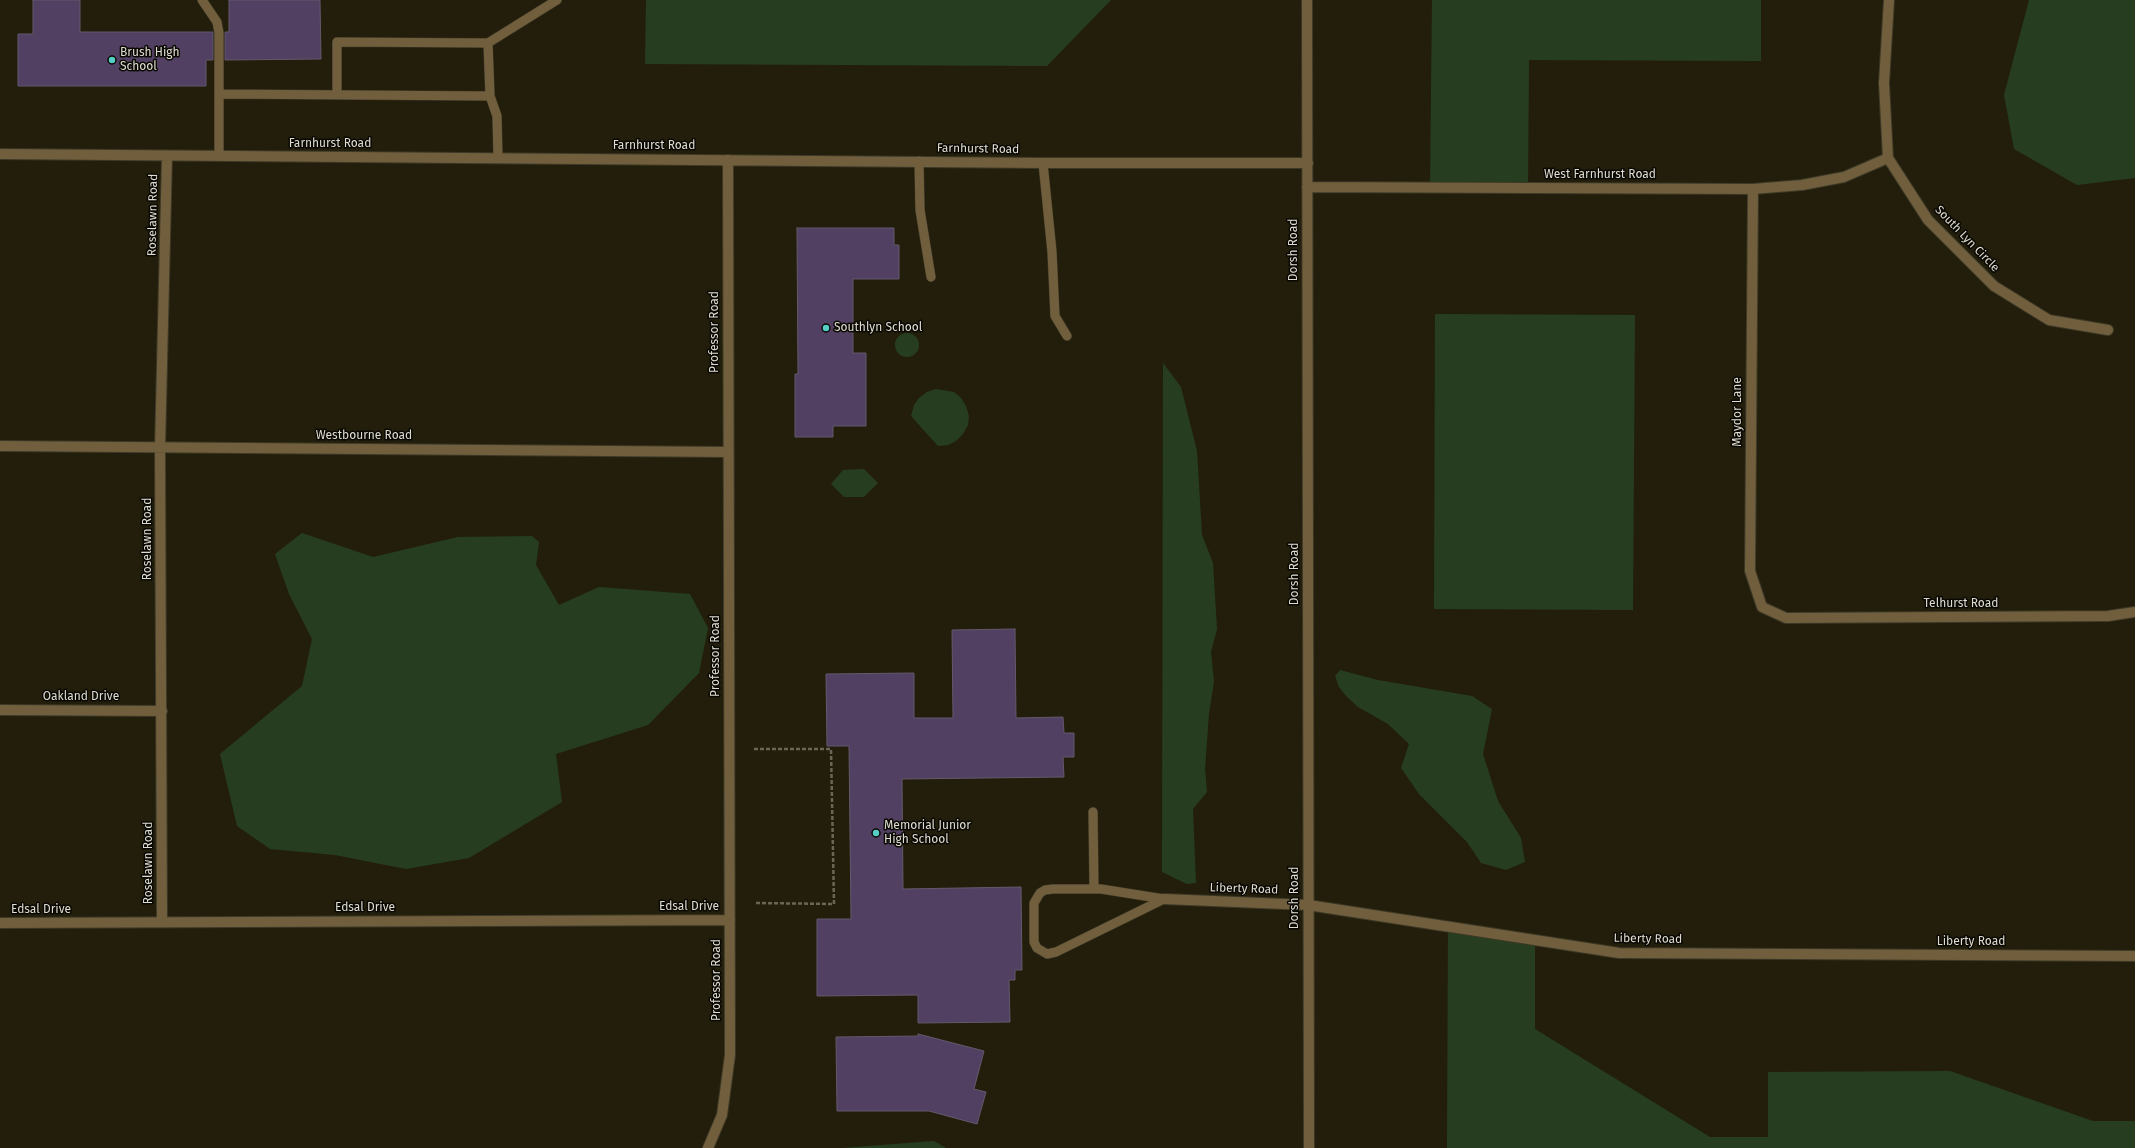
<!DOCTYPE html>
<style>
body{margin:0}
canvas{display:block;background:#221e0b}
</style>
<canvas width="2135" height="1148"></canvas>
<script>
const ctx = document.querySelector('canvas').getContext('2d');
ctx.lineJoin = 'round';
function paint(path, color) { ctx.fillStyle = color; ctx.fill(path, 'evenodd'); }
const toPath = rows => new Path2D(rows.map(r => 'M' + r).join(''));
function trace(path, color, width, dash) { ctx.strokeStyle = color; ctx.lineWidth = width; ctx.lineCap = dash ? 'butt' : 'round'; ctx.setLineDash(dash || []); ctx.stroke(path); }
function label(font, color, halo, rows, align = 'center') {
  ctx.font = font + ' "Fira Sans",sans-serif'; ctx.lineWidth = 3; ctx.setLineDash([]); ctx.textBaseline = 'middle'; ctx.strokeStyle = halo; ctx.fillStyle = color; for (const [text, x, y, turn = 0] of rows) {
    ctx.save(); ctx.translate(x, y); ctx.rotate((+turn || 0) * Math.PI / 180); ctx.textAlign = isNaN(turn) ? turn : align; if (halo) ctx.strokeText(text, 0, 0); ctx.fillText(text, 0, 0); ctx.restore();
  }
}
paint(toPath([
 [646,0,1111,0,1047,66,645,64],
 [1432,0,1761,0,1761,61,1529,60,1528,188,1430,187],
 [2029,0,2135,0,2135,178,2077,185,2014,149,2004,95],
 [1435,314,1635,315,1633,610,1434,609],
 '895 345a12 12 0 1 1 24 0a12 12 0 1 1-24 0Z',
 [1163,363,1181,387,1197,451,1202,535,1213,563,1217,629,1211,652,1214,682,1209,713,1205,769,1207,792,1193,809,1196,883,1187,884,1162,872],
 [936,389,954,392,961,398,966,406,969,416,968,425,963,434,956,441,948,445,938,446,911,416,914,405,919,398,927,392],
 [864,469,878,483,864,497,844,497,831,484,843,470],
 [302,533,373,557,458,537,532,536,539,542,536,565,559,605,599,587,690,594,708,628,699,673,648,725,556,754,562,802,469,858,406,869,335,855,270,849,237,826,220,754,302,686,312,639,289,594,275,554],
 [1340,670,1378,680,1472,696,1492,709,1483,754,1498,801,1521,838,1525,862,1506,870,1481,863,1467,842,1419,794,1401,768,1409,744,1388,724,1358,707,1346,696,1339,687,1335,676],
 [1448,926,1535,940,1535,1029,1710,1137,1768,1137,1768,1072,1950,1071,2093,1121,2135,1121,2135,1148,1447,1148],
 [934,1141,946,1148,842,1148]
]), '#263e1f');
const building = toPath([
 [33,0,80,0,80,32,213,32,213,60,206,60,206,86,18,86,18,34,33,34,33,0],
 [229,0,320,0,321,59,225,60,225,32,229,32,229,0],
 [797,228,894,228,894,245,899,245,899,279,853,279,853,353,866,353,866,426,833,426,833,437,795,437,795,374,798,374,797,228],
 [1015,629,1016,718,1063,717,1064,733,1074,733,1074,757,1063,757,1064,777,902,779,903,889,1021,887,1022,970,1015,970,1015,980,1009,980,1010,1022,918,1023,918,995,817,996,817,919,851,919,849,746,827,746,826,674,914,673,914,718,953,718,952,630,1015,629],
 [918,1034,984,1051,974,1089,986,1092,977,1124,929,1111,837,1111,836,1037,919,1036,918,1034]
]);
paint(building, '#524062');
trace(building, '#63596c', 1);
const service = toPath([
 [202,0,217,22,219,33,219,156],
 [488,43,490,96,497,116,498,158],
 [220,94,490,96],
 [337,95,337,42,488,43,557,0],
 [919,161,920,210,931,277],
 [1043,163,1052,252,1055,316,1067,336],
 [1093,812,1094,889],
 [1101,889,1164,899,1056,952,1047,954,1037,948,1034,942,1034,903,1040,893,1045,890,1053,889,1101,889]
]);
const minor = toPath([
 [1307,0,1309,1148],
 [1889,0,1884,83,1888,158,1928,220,1994,286,2049,320,2108,330],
 [0,154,1043,163,1308,163],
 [1307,187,1753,189,1802,185,1844,177,1888,158],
 [1753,189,1750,571,1762,607,1786,618,2108,616,2135,612],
 [0,446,728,452],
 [0,710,162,711],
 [1164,899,1308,905,1619,953,2135,956],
 [162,922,160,448,167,156],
 [0,923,730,920],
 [708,1148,722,1115,730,1055,728,160]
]);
trace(service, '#3c3927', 10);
trace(minor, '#3c3927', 12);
trace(toPath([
 [754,749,831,749,834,904,755,903]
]), '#696655', 2.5, [4, 2]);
trace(service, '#715e3d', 9);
trace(minor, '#715e3d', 10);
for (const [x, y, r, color] of [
 [112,60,4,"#55cec6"],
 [826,328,4,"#55cec6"],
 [876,833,4,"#55cec6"]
]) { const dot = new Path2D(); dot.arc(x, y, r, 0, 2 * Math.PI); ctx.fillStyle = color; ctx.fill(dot); trace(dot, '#0a0803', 1.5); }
label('12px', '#dfddd1', '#0a0803', [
 ["Brush High",120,53],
 ["School",120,67],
 ["Southlyn School",834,328],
 ["Memorial Junior",884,826],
 ["High School",884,840]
], 'left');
label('12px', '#dfddd1', '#0a0803', [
 ["Farnhurst Road",330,144],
 ["Farnhurst Road",654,146],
 ["Farnhurst Road",978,149,1],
 ["West Farnhurst Road",1600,175],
 ["Roselawn Road",153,215,-89],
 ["South Lyn Circle",1967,239,46],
 ["Dorsh Road",1294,250,-90],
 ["Professor Road",715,332,-90],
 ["Maydor Lane",1738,412,-90],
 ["Westbourne Road",364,436],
 ["Roselawn Road",148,539,-90],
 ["Dorsh Road",1295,574,-90],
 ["Telhurst Road",1961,604],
 ["Professor Road",716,656,-90],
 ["Oakland Drive",81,697],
 ["Roselawn Road",149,863,-90],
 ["Liberty Road",1244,889,2],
 ["Dorsh Road",1295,898,-90],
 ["Edsal Drive",689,907],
 ["Edsal Drive",365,908],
 ["Edsal Drive",41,910],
 ["Liberty Road",1648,939,1],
 ["Liberty Road",1971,942],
 ["Professor Road",717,980,-90]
]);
</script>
